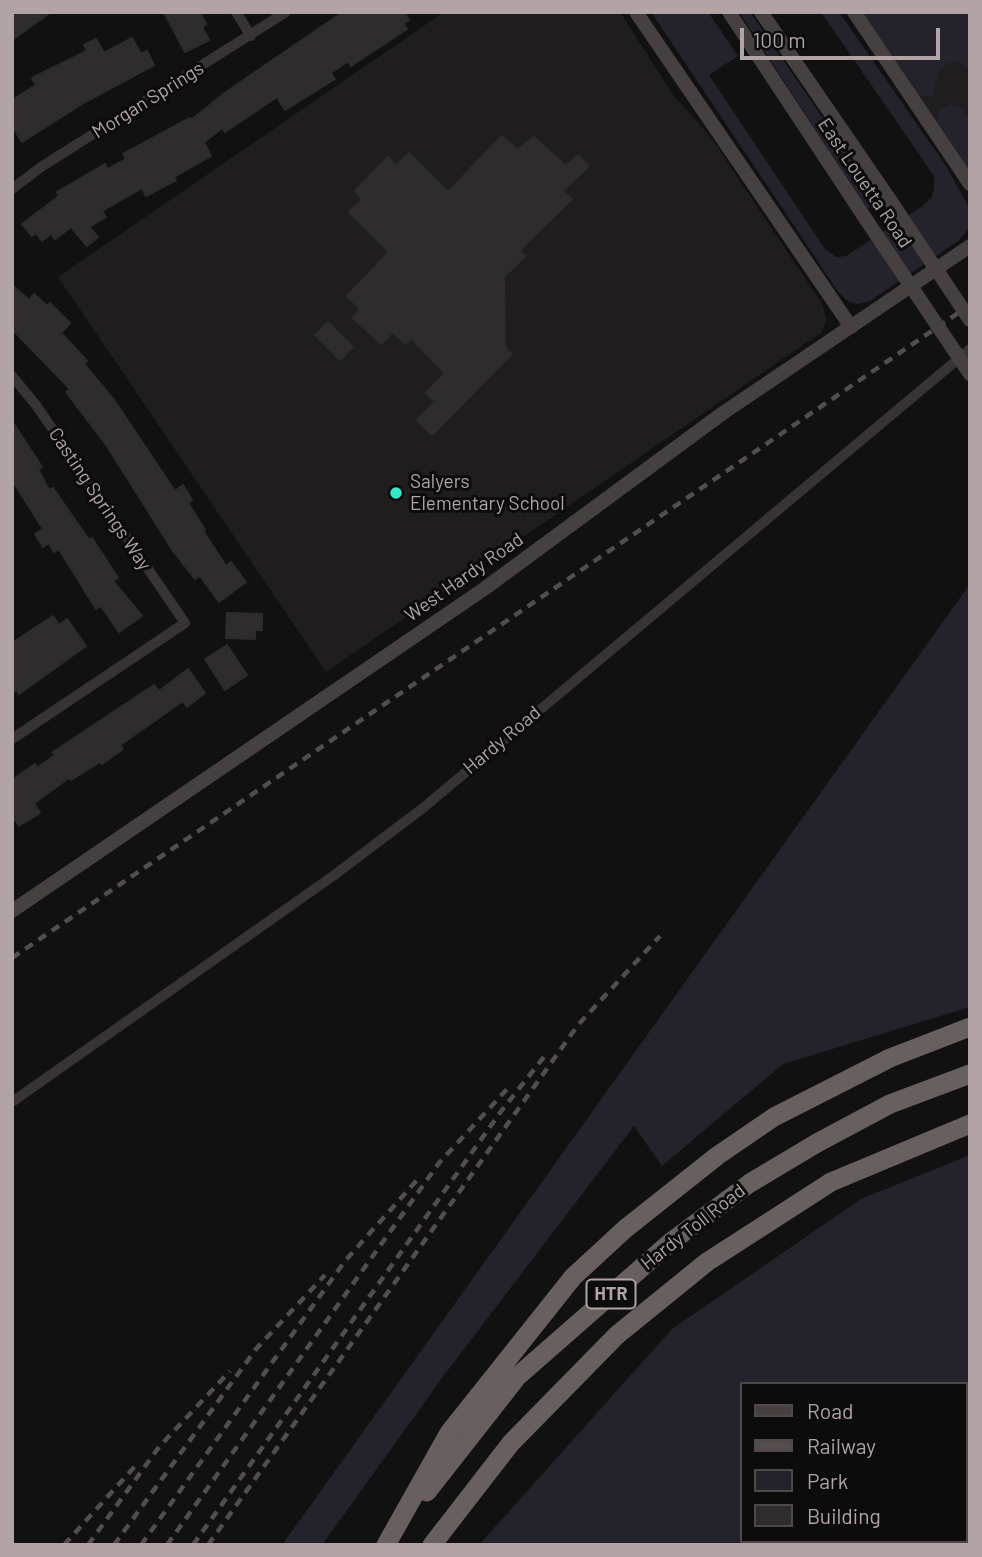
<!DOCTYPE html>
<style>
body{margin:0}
#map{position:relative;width:982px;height:1557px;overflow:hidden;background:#121111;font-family:Barlow,sans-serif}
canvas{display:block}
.frame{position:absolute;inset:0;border:14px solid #b2a3a5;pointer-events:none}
.legend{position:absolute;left:740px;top:1382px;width:228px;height:161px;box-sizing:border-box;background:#0d0c0c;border:2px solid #4f4849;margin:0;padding:9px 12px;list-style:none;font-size:21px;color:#b2a3a5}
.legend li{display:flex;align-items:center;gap:14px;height:35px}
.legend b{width:35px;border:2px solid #4f4849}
.scale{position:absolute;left:740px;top:28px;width:200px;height:32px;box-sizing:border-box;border:4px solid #b2a3a5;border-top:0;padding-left:9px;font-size:21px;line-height:24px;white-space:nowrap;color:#b2a3a5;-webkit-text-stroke:5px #0d0c0c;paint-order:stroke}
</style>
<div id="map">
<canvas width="982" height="1557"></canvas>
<div class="frame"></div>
<ul class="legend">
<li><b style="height:9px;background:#474041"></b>Road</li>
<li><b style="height:9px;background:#544d4e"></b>Railway</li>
<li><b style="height:19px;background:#24222a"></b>Park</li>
<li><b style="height:19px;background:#2e2c2c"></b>Building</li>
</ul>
<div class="scale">100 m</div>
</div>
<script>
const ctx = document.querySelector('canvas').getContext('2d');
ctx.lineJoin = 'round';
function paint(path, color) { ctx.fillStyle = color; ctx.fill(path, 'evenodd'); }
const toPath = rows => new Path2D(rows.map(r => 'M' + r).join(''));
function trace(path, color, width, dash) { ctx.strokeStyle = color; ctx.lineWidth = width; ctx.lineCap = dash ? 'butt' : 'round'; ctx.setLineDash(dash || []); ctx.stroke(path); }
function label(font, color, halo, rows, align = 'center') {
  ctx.font = font + ' Barlow,sans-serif'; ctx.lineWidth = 6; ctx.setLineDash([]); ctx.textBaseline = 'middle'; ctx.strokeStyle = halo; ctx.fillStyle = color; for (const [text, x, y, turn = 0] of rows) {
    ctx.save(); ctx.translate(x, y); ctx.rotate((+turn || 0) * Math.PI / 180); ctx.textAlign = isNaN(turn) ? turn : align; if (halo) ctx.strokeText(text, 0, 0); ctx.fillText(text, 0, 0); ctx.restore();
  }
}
paint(toPath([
 [444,12,620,12,674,96,710,136,823,305,826,321,822,332,812,339,326,672,58,277],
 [970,12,970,172,882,42]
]), '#1f1d1d');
paint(toPath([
 [651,12,708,12,738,56,709,75,825,249,836,257,846,256,921,207,932,197,934,187,934,176,821,12,839,12,946,166,970,209,970,227,958,241,870,301,858,304,849,302,839,293],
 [739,12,750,12,879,200,867,209],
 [862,12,970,12,970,68,955,61,946,64,939,72,932,97,918,96],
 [951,104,959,106,970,121,970,172,937,123,939,109],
 [970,584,970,1007,783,1064,662,1166,634,1126,445,1374,322,1545,282,1545],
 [970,1155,970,1545,479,1545,672,1329,861,1199],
 [742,1384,966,1384,966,1541,742,1541]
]), '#24222a');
const building = toPath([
 [12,12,51,12,12,40,12,12],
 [164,12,200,12,206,24,202,27,209,40,185,52,164,12],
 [343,12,404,12,409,20,403,23,407,29,351,66,348,61,331,73,335,79,285,110,277,97,225,132,222,128,204,142,211,156,174,177,176,180,146,196,142,188,102,211,106,217,89,227,98,237,87,246,71,227,55,239,51,234,42,241,36,233,32,236,22,224,59,196,57,192,105,164,108,169,126,159,123,154,190,118,191,120,226,92,343,12],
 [132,38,141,54,147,51,154,65,85,102,22,142,12,126,12,100,36,85,32,78,87,51,84,45,96,39,104,53,132,38],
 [502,136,517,150,534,137,566,166,578,155,589,166,563,191,572,199,520,250,525,256,504,277,505,347,512,354,432,435,417,420,435,402,426,393,445,373,411,338,405,344,393,332,381,344,353,318,360,309,347,296,389,252,349,212,362,200,355,191,388,157,396,166,409,153,448,192,502,136],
 [12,285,29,300,34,294,47,306,50,303,70,323,61,333,87,361,84,364,114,400,175,491,183,485,192,500,188,503,205,530,203,531,226,566,231,562,246,582,219,602,200,576,195,579,173,551,107,446,66,392,70,389,12,329,12,285],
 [328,322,353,347,340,360,315,335,328,322],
 [12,421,42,467,38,469,49,490,53,488,89,540,92,538,118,578,113,581,142,616,119,632,101,606,96,609,59,549,54,552,49,543,43,547,35,534,43,529,12,480,12,421],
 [227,613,262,614,262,630,255,630,255,639,226,638,227,613],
 [53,616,59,625,67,619,86,646,19,694,16,690,12,693,12,643,53,616],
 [227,645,247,675,225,690,205,659,227,645],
 [188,669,205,693,187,707,183,701,120,745,123,749,102,764,100,762,71,780,69,778,34,803,40,813,19,826,12,815,12,780,35,764,37,768,55,755,53,752,154,685,159,691,188,669]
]);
paint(building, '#2e2c2c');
trace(building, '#2e2c2b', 2);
trace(toPath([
 [236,12,251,36],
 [12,189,41,167,286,12],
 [12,376,36,405,185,623,12,739],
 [12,1102,333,876,423,808,970,349]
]), '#393434', 10);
trace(toPath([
 [636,12,851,327],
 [729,12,863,215],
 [761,12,888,197],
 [854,12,970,184],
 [12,911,484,589,723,413,970,246]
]), '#474041', 14);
trace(toPath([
 [427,1492,518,1376,672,1241,750,1183,817,1143,890,1104,970,1074],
 [386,1545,449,1433,573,1277,625,1229,717,1156,774,1117,890,1058,970,1027],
 [432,1545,511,1443,617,1335,707,1262,831,1182,970,1124]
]), '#685f5f', 19);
trace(toPath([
 [12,958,970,305],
 [64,1545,138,1463],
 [88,1545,159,1447,230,1371],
 [114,1545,256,1349,325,1275],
 [141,1545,345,1261,417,1180],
 [167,1545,439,1163,509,1087],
 [193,1545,502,1110,544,1057],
 [208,1545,578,1025,660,936]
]), '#544d4e', 4.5, [9, 7]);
trace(toPath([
 [888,197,970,320],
 [863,215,970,374]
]), '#474041', 14);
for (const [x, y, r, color] of [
 [396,493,7,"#35e6c9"]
]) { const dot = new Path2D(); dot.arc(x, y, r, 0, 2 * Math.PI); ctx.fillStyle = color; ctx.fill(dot); trace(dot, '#0d0c0c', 2.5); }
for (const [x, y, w] of [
 [611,1294,49]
]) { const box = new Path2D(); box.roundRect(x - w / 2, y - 14.5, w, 29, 5); ctx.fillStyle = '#0d0c0c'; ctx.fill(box); trace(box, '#b2a3a5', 2); }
label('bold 18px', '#b2a3a5', null, [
 ["HTR",611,1294]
]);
label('19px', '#b2a3a5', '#0d0c0c', [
 ["Morgan Springs",148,100,-32],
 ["East Louetta Road",865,183,56],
 ["Casting Springs Way",100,499,56],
 ["West Hardy Road",464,577,-35],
 ["Hardy Road",502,740,-40],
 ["Hardy Toll Road",693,1227,-38]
]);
label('19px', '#b2a3a5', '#0d0c0c', [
 ["Salyers",410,482],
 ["Elementary School",410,504]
], 'left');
</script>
